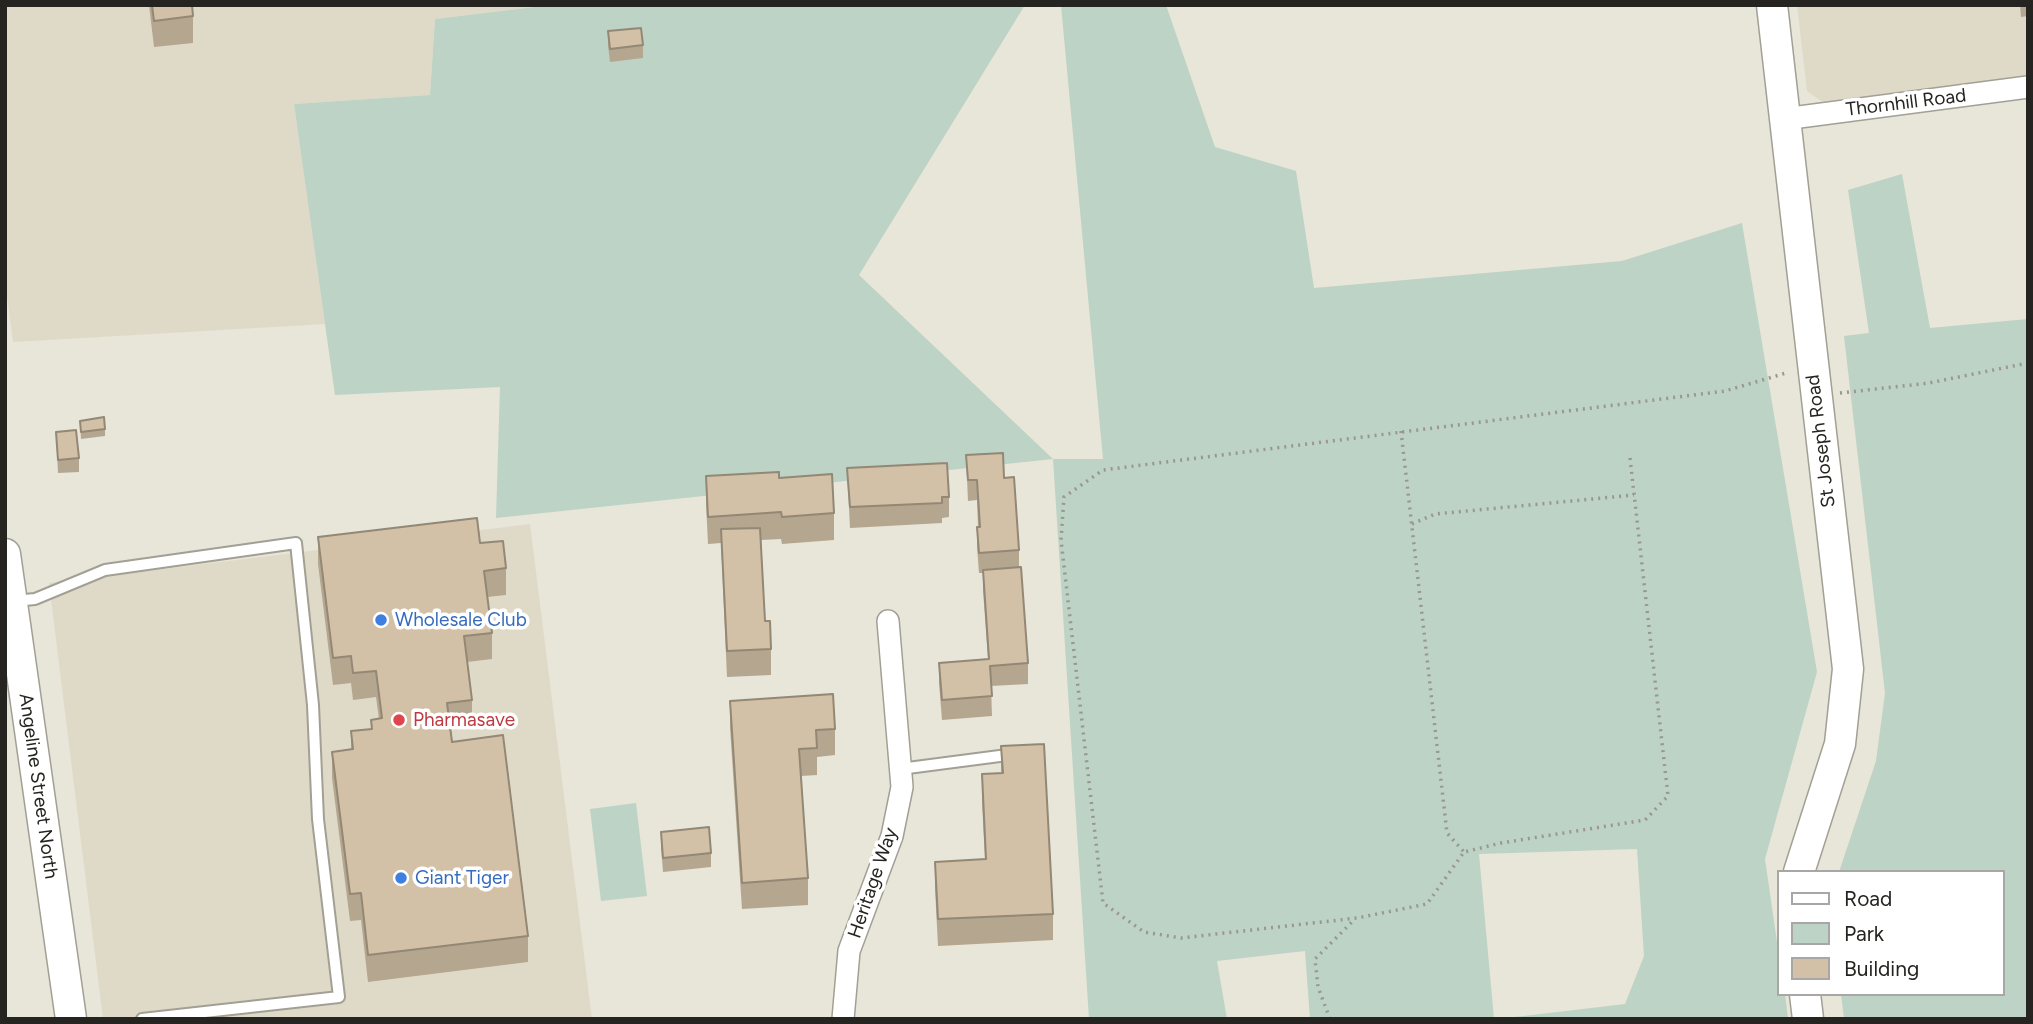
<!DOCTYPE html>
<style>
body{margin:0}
#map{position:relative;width:2033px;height:1024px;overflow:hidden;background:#e8e5d9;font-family:Figtree,sans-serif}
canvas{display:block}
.frame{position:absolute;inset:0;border:7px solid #252420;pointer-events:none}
.legend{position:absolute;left:1777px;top:870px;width:228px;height:126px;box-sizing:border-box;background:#fff;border:2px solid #a8a7a6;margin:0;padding:9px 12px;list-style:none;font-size:21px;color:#252420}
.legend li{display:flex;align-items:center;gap:14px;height:35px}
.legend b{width:35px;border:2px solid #a8a7a6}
</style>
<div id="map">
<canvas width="2033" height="1024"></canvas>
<div class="frame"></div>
<ul class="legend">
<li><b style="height:9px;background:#fff"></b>Road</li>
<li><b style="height:19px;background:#bdd3c5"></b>Park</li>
<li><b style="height:19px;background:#d2c1a7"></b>Building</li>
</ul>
</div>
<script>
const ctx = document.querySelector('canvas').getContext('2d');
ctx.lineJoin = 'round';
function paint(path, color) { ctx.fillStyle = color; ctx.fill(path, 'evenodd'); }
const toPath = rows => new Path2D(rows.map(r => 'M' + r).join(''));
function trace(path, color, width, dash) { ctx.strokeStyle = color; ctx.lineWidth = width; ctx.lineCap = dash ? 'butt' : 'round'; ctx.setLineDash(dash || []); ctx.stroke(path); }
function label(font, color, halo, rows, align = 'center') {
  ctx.font = font + ' Figtree,sans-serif'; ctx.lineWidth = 7; ctx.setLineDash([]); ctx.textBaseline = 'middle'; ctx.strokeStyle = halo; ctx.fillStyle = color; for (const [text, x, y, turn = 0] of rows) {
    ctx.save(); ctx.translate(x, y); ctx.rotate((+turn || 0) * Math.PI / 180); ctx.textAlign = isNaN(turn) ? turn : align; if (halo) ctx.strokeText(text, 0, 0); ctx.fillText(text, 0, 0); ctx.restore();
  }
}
paint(toPath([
 [5,5,551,5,435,19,430,95,294,104,325,324,13,342,5,280],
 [1797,5,2028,5,2028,81,1824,103,1807,91],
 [530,524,592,1019,103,1019,49,583]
]), '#dfdac7');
paint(toPath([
 [551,5,927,5,928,7,1025,5,859,275,1053,459,1103,459,1061,5,1166,5,1215,147,1296,171,1314,288,1622,261,1742,223,1817,672,1765,859,1779,956,1779,994,1785,994,1788,1019,1498,1019,1625,1004,1644,956,1637,849,1479,854,1494,1019,1310,1019,1305,951,1217,961,1227,1019,1089,1019,1053,459,496,518,500,387,335,395,294,104,430,95,435,19],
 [1902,174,1930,328,2028,319,2028,1019,1844,1019,1841,994,2003,994,2003,872,1839,872,1876,761,1885,693,1844,336,1869,333,1848,190],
 [636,803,647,896,601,901,590,809]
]), '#bdd3c5');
const lane = toPath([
 [14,601,35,599,105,570,296,543,313,705,318,819,339,997,142,1019],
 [900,769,1015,754]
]);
const street = toPath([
 [1784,119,2028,87],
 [843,1019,849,951,892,836,902,787,888,621]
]);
const secondary = toPath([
 [1772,5,1848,669,1840,744,1799,872],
 [5,554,71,1019],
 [1805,994,1808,1019]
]);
trace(lane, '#a2a095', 14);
trace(street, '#a2a095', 24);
trace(secondary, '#a2a095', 33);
trace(toPath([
 [1840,393,1929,383,2028,363],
 [1401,431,1447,833,1464,852],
 [1630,458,1668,796,1645,820,1501,843,1464,852,1427,904,1357,918,1181,938,1144,932,1103,903,1061,540,1064,497,1103,470,1725,391,1786,373],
 [1412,524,1435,514,1634,495],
 [1330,1019,1318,987,1315,959,1355,919]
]), '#99978e', 3.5, [2, 5]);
trace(lane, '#fff', 10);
trace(street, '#fff', 21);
trace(secondary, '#fff', 30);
paint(toPath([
 [149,5,192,5,193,16,193,43,154,47],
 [2020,5,2028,5,2028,16,2021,17],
 [608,31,643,45,643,58,610,62,608,45],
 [80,421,105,429,105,436,81,439],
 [56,432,79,458,79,472,58,473],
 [966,455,1004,478,1019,550,1019,567,1028,663,1028,684,991,686,992,716,942,720,939,683,939,663,988,659,983,590,983,573,979,573,977,547,977,527,978,527,977,500,968,501],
 [847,468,949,497,949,517,942,518,942,523,850,528],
 [706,476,779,478,834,513,834,540,782,544,781,539,761,540,765,621,771,649,771,675,727,677,721,543,708,544,706,503],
 [318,537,480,543,506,568,506,595,487,597,492,633,492,659,467,662,472,700,472,727,451,729,452,742,528,936,528,962,368,982,361,920,350,921,332,778,332,752,351,749,351,731,371,729,371,720,379,719,376,697,353,700,351,683,333,685,318,564],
 [730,701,835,729,835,755,817,757,817,775,801,776,808,878,808,905,742,909,730,727],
 [1001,746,1053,914,1053,940,938,946,935,888,935,862,985,860,982,801,982,774,1001,773],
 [661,832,711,853,711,867,663,872,661,846]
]), '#b5a690');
const building = toPath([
 [152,5,192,5,193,16,154,21,152,5],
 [641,28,643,45,610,49,608,31,641,28],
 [104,417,105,429,81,432,80,421,104,417],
 [76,430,79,458,58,460,56,432,76,430],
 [1003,453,1004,478,1014,477,1019,550,979,553,977,527,980,527,977,480,968,480,966,455,1003,453],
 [947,463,949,497,942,497,942,503,850,507,847,468,947,463],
 [779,472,779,478,832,474,834,513,782,517,781,512,708,517,706,476,779,472],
 [477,518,480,543,503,541,506,568,484,571,492,633,464,636,472,700,447,703,452,742,503,735,528,936,368,955,361,893,350,894,332,752,353,749,351,731,372,729,371,720,382,718,376,671,353,673,351,656,333,658,318,537,477,518],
 [760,528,765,621,770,621,771,649,727,651,721,529,760,528],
 [1021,567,1028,663,990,666,992,696,942,700,939,663,989,659,983,570,1021,567],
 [833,694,835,729,816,730,817,748,799,749,808,878,742,883,730,701,833,694],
 [1044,744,1053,914,938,919,935,862,986,859,982,774,1003,773,1001,746,1044,744],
 [709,827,711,853,663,858,661,832,709,827]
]);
paint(building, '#d2c1a7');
trace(building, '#938775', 2);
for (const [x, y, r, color] of [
 [381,620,7,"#3f7fe0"],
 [399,720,7,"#e0444e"],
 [401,878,7,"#3f7fe0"]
]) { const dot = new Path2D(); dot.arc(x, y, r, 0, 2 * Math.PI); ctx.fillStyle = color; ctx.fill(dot); trace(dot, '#fff', 2.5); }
label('19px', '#252420', '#fff', [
 ["Thornhill Road",1906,103,-7],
 ["St Joseph Road",1821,441,-97],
 ["Angeline Street North",38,786,82],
 ["Heritage Way",873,883,-71]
]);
label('19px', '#366cbe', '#fff', [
 ["Wholesale Club",395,620],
 ["Giant Tiger",415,878]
], 'left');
label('19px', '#be3a42', '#fff', [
 ["Pharmasave",413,720]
], 'left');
</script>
